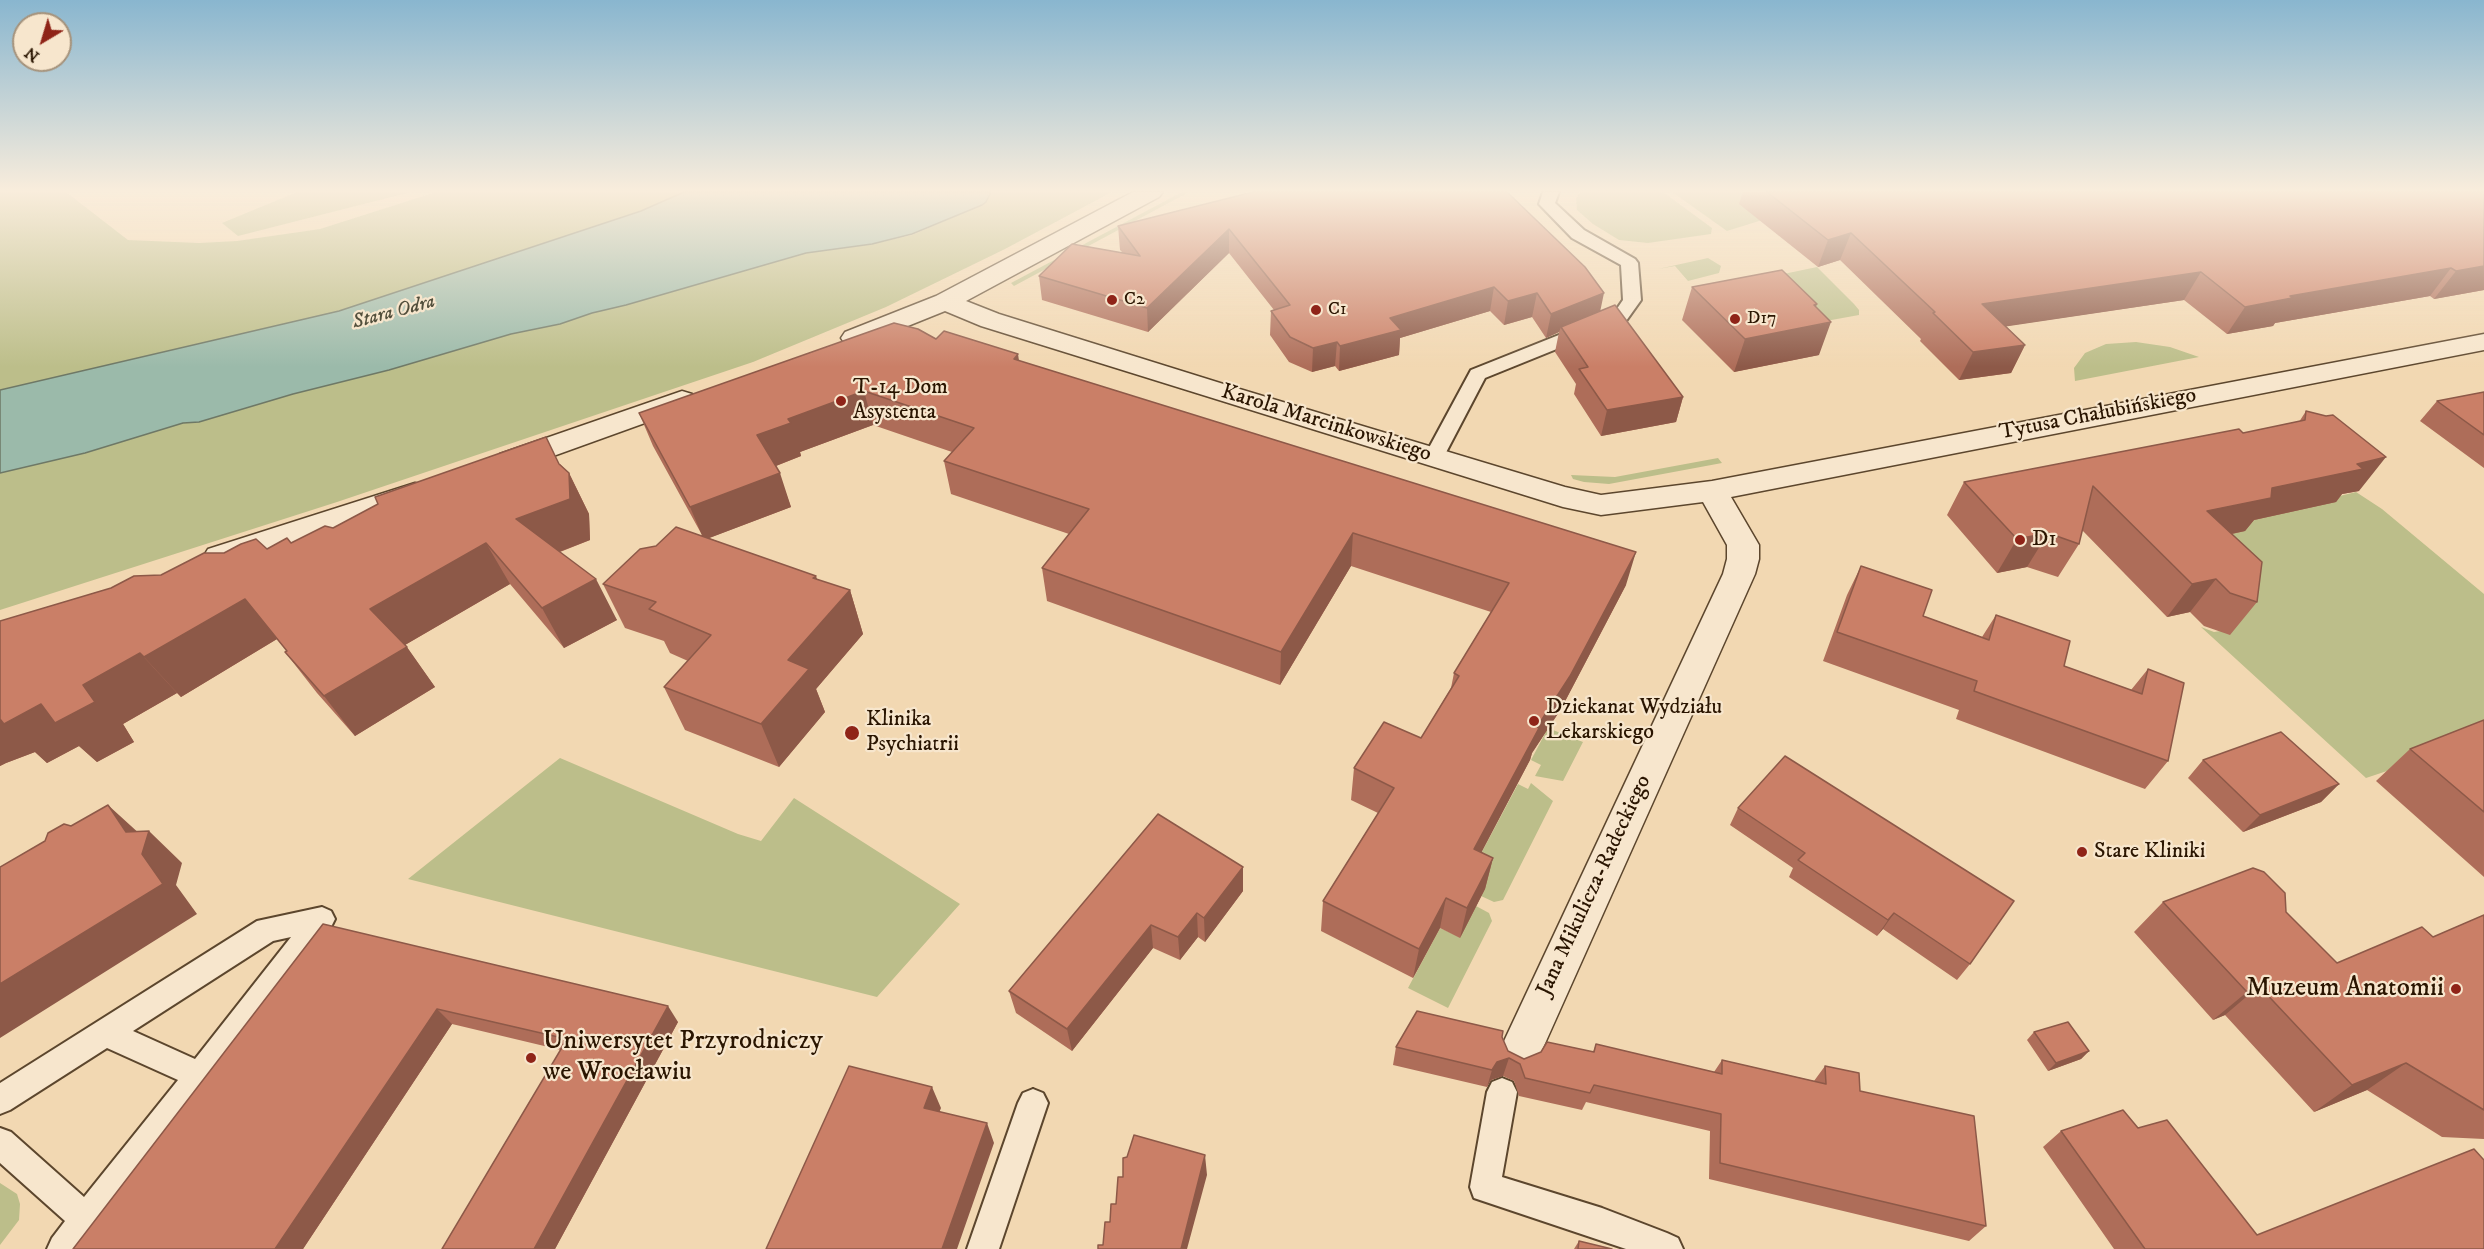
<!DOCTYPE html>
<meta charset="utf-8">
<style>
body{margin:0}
#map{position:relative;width:2484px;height:1249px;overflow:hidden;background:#f2d8b2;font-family:"IM FELL DW Pica",serif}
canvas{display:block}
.north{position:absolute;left:12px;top:12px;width:60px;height:60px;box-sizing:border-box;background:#f7e6cd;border:2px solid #a5927b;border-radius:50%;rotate:218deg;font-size:16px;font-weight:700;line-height:24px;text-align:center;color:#2a1501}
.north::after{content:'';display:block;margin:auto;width:21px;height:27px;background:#8f2418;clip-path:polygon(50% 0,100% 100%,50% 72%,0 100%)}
</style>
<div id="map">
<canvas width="2484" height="1249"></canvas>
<div class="north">N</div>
</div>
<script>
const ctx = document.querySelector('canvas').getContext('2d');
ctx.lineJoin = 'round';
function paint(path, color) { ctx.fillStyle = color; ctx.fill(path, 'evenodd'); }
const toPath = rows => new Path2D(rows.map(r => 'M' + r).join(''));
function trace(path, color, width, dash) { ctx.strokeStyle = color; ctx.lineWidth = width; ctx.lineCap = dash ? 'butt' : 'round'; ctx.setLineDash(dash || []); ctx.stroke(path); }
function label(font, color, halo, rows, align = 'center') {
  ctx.font = font + ' "IM FELL DW Pica",serif'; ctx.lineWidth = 4.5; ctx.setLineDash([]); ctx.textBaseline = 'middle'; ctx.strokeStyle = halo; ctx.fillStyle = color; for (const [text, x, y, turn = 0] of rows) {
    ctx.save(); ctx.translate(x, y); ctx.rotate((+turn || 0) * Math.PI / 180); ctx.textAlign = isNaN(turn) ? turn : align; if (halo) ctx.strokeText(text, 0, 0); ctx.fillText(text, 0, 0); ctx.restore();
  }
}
paint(toPath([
 [0,192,66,192,128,240,199,243,237,241,320,229,436,192,684,192,641,211,339,311,0,390],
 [297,192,411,192,238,236,222,223],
 [991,192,1112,192,1005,249,886,307,753,362,337,502,0,610,0,473,85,453,183,423,199,422,293,394,389,370,511,334,560,324,592,313,626,305,806,253,872,244,912,235,982,205,986,202],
 [1182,192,1189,192,1014,286,1011,283],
 [1580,192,1663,192,1712,228,1711,234,1648,243,1619,240,1593,224,1577,210,1576,199],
 [1672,192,1852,192,1727,231],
 [1708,258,1721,266,1719,273,1688,281,1675,266,1658,269],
 [1817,267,1854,304,1859,310,1859,315,1826,321,1769,277],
 [2136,342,2170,347,2199,357,2075,381,2074,368,2085,353,2106,344],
 [1718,458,1722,463,1609,484,1584,482,1573,479,1571,475,1615,477],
 [2356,492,2382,509,2484,594,2484,768,2459,747,2366,778,2201,627,2214,632,2227,630,2193,514,2233,522],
 [1548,728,1583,742,1563,781,1535,776,1541,765,1531,760],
 [560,758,738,834,761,841,794,798,960,904,877,997,408,879],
 [1531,783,1553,801,1503,900,1494,902,1481,896,1467,880,1518,784,1528,789],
 [1476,906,1489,913,1492,921,1448,1008,1408,988,1440,928,1460,937],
 [0,1183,17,1194,20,1204,19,1220,0,1245]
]), '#bcbe8a');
const water = toPath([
 [684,192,991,192,986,202,982,205,912,234,872,244,806,253,626,305,592,313,560,324,511,334,389,370,293,394,199,422,183,423,85,453,0,473,0,390,339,311,641,211,684,192]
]);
paint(water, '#9bbaaa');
trace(water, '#6e7866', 1.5);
const lane = toPath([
 [1543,192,1559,192,1555,203,1584,230,1635,259,1638,263,1641,300,1626,321,1485,378,1441,462,1434,464,1427,462,1424,457,1471,370,1614,313,1623,300,1621,265,1572,238,1539,204,1543,192],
 [322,907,331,911,335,919,331,927,83,1249,47,1249,52,1238,65,1221,0,1163,0,1128,11,1132,84,1197,178,1080,107,1048,10,1110,0,1114,0,1083,257,921,322,907],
 [291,937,195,1059,133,1031,273,941,291,937],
 [1502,1078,1512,1082,1517,1092,1502,1177,1602,1208,1667,1233,1678,1238,1683,1249,1626,1249,1474,1198,1470,1187,1487,1092,1492,1082,1502,1078],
 [1033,1089,1043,1093,1048,1103,999,1249,967,1249,1018,1103,1023,1093,1033,1089]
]);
const street = toPath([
 [1133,192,1163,192,1159,197,966,301,999,314,1233,387,1565,487,1601,495,1712,481,2484,334,2484,350,1731,497,1759,545,1759,559,1755,574,1534,1068,1519,1074,1504,1068,1498,1054,1723,574,1727,559,1727,545,1703,502,1601,515,1563,507,981,326,945,311,863,344,854,346,845,344,841,338,845,332,936,296,1133,192],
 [682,391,692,394,696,400,692,406,520,468,510,471,500,468,495,461,500,454,682,391],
 [415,483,426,486,430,493,426,500,219,568,208,565,203,557,208,549,415,483]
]);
trace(lane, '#5c462d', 4);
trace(street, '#5c462d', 3);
paint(lane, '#f7e6cd');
paint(street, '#f7e6cd');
paint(toPath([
 [1253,192,1600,311,1683,397,1676,422,1601,436,1574,394,1576,384,1555,352,1559,332,1546,338,1532,317,1504,325,1490,311,1400,338,1399,355,1339,371,1335,366,1312,372,1289,362,1270,335,1271,311,1274,310,1229,253,1148,332,1042,300,1039,276,1122,252,1120,250,1118,226],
 [1743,192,2484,192,2484,290,2434,299,2430,296,2275,323,2273,326,2227,334,2184,300,2006,326,2025,345,2011,373,1959,380,1920,341,1921,339,1840,260,1818,267,1739,204],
 [1692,287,1816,307,1819,355,1734,372,1682,320],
 [936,339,1019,361,1626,585,1561,709,1532,753,1530,760,1481,852,1493,858,1485,889,1460,938,1440,928,1413,978,1321,931,1323,901,1378,813,1351,800,1354,768,1421,738,1451,688,1454,673,1491,612,1351,566,1280,685,1047,601,1042,568,1069,534,951,494,944,461,952,452,873,425,800,452,801,456,776,466,791,507,709,538,817,580,850,590,863,634,816,689,825,712,779,767,685,730,664,687,688,661,670,653,664,641,625,628,603,584,702,535,653,446,639,413],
 [2484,392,2484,468,2420,421,2437,401],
 [2306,411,2359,491,2342,494,2336,502,2254,520,2245,531,2232,534,2257,602,2230,635,2204,626,2190,612,2167,617,2082,530,2079,544,2058,577,2027,567,1997,573,1947,515,1964,482,2243,433,2299,422],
 [560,464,569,473,589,514,590,540,560,552,617,620,564,648,510,584,405,645,435,687,355,736,317,693,285,652,287,651,277,639,181,697,177,693,123,724,134,742,97,762,79,746,47,763,35,752,6,763,0,766,0,621,161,575,224,553,267,549,291,543,333,528,378,504],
 [1861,566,1923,616,1982,637,1996,615,2064,666,2131,690,2148,669,2168,761,2145,789,1956,719,1959,710,1823,661,1847,595],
 [2484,720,2484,877,2376,781,2410,749],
 [2203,760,2339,784,2321,802,2243,832,2188,778],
 [1738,808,1970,964,1957,980,1883,929,1877,936,1789,877,1793,868,1730,825],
 [1158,814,1243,891,1205,942,1198,937,1180,960,1153,948,1072,1051,1016,1013,1009,991],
 [2163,902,2286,912,2337,963,2433,937,2484,915,2484,1139,2442,1137,2367,1090,2314,1112,2225,1015,2213,1020,2134,932],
 [323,924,678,1022,555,1249,442,1249,561,1050,452,1024,303,1249,73,1249],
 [2034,1032,2089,1051,2081,1059,2048,1071,2027,1040],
 [1502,1037,1508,1051,1524,1059,1593,1052,1596,1044,1714,1072,1722,1060,1814,1081,1825,1066,1860,1091,1986,1226,1969,1241,1709,1179,1710,1131,1586,1102,1582,1110,1519,1096,1514,1081,1503,1076,1491,1080,1487,1087,1393,1065,1396,1047],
 [2138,1128,2257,1235,2484,1249,2114,1249,2043,1147,2061,1131],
 [1579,1241,1612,1249,1574,1249]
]), '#ae6d59');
paint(toPath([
 [1229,229,1229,253,1148,332,1147,308],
 [1851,233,1840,260,1818,267,1828,240],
 [2484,266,2484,290,2434,299,2456,271],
 [2451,268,2430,296,2275,323,2273,326,2227,334,2245,307,2290,296],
 [2201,272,2184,300,1969,332,1982,304],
 [1494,287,1490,311,1400,338,1399,355,1339,371,1340,346,1390,318],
 [1537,293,1532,317,1504,325,1508,301],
 [1604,293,1599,317,1561,327,1559,332,1546,338,1551,314],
 [1817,304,1808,327,1831,322,1819,355,1734,372,1745,339],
 [1337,342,1335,366,1312,372,1313,348],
 [2025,345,2011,373,1959,380,1973,352],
 [1018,354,1023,388,1014,359],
 [864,391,873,425,800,452,801,456,768,469,757,435,788,419],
 [1683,397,1676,422,1601,436,1607,410],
 [2386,457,2359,491,2342,494,2336,502,2254,520,2245,531,2183,544,2207,511,2272,488,2357,464],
 [569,473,589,514,590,540,538,560,516,519,569,483],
 [780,473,791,507,704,540,690,507],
 [1353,533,1351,566,1280,685,1281,652],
 [2048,533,2027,567,1997,573,2017,539],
 [486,543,510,584,398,649,370,609],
 [1636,552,1626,585,1561,709,1532,753,1530,760,1467,880,1474,849,1537,727],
 [816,576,829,614,850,590,863,634,816,689,825,712,779,767,761,724,788,660,813,578],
 [596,579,617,620,564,648,542,608],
 [2216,579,2190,612,2167,617,2192,584],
 [245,599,277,639,181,697,144,657],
 [407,647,435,687,355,736,324,696],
 [140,653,177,693,123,724,134,742,97,762,79,746,47,763,35,752,6,763,0,766,0,717,41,704,83,685],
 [2339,784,2321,802,2243,832,2260,815],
 [108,805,142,836,149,831,182,863,176,885,197,914,0,1038,0,984,126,832],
 [1493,858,1485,889,1460,938,1467,908],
 [1243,867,1243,891,1205,942,1204,918],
 [1446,898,1440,928,1413,978,1419,949],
 [1197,913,1198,937,1180,960,1178,937],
 [1894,913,1883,929,1877,936,1888,920],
 [1151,925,1153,948,1072,1051,1067,1029],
 [2259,986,2225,1015,2213,1020,2247,992],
 [668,1006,678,1022,555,1249,534,1249],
 [437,1009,452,1024,303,1249,275,1249],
 [2089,1051,2081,1059,2048,1071,2056,1063],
 [1509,1058,1503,1076,1491,1080,1487,1087,1492,1070,1497,1062],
 [2406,1063,2367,1090,2314,1112,2352,1085],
 [932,1087,941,1108,933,1128,924,1108],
 [987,1123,994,1143,957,1249,942,1249],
 [1205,1155,1207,1175,1187,1249,1181,1249]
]), '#8d5948');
const building = toPath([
 [1253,192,1507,192,1585,267,1604,293,1551,314,1537,293,1508,301,1494,287,1390,318,1401,330,1340,346,1337,342,1313,348,1290,337,1271,311,1290,305,1229,229,1147,308,1039,276,1072,244,1140,256,1118,226,1253,192],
 [1767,192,2484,192,2484,266,2456,271,2451,268,2290,296,2292,298,2245,307,2201,272,1982,304,2025,345,1973,352,1933,313,1935,312,1851,233,1828,240,1767,192],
 [1782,270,1817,304,1814,305,1831,322,1745,339,1692,287,1782,270],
 [1615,305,1683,397,1607,410,1579,369,1588,367,1561,327,1615,305],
 [894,323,918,329,936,339,944,331,1018,354,1014,359,1636,552,1570,676,1537,727,1539,728,1474,849,1493,858,1467,908,1446,898,1419,949,1323,901,1394,788,1354,768,1384,722,1421,738,1459,676,1454,673,1509,583,1353,533,1281,652,1042,568,1089,509,944,461,974,428,864,391,788,419,791,423,757,435,780,473,690,507,639,413,894,323],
 [2484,392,2484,435,2437,401,2484,392],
 [2306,411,2326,416,2333,415,2386,457,2357,464,2363,469,2272,488,2271,498,2207,511,2262,562,2257,602,2230,593,2216,579,2192,584,2093,486,2079,544,2048,533,2017,539,1964,482,2239,429,2243,433,2305,420,2306,411],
 [546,437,559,464,569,473,570,499,516,519,596,579,542,608,486,543,370,609,407,647,324,696,285,652,287,651,245,599,144,657,140,653,83,685,95,702,55,723,41,704,4,724,0,719,0,621,111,588,134,576,161,575,204,553,224,553,241,544,256,539,267,549,287,538,291,543,325,526,333,528,378,504,375,497,546,437],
 [676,527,816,576,813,578,850,590,788,660,809,669,761,724,664,687,711,635,649,609,656,602,603,584,640,549,656,546,676,527],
 [1861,566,1932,590,1923,616,1989,640,1996,615,2070,641,2064,666,2142,694,2148,669,2184,683,2168,761,1974,691,1977,681,1837,632,1861,566],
 [2484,720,2484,812,2410,749,2484,720],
 [2281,732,2339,784,2260,815,2203,760,2281,732],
 [1785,756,2014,901,1970,964,1894,913,1888,920,1798,860,1805,853,1738,808,1785,756],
 [108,805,126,832,149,831,142,854,163,884,0,984,0,867,45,841,48,833,64,824,71,826,108,805],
 [1158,814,1243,867,1204,918,1197,913,1178,937,1151,925,1067,1029,1009,991,1158,814],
 [2253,868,2264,872,2285,893,2286,912,2337,963,2422,927,2433,937,2484,915,2484,1110,2406,1063,2352,1085,2259,986,2247,992,2163,902,2253,868],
 [323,924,668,1006,534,1249,442,1249,567,1039,437,1009,275,1249,73,1249,323,924],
 [1417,1011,1503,1031,1502,1037,1508,1051,1524,1059,1541,1052,1547,1042,1594,1052,1596,1044,1722,1074,1722,1060,1826,1084,1825,1066,1859,1073,1860,1091,1974,1116,1986,1226,1720,1163,1721,1114,1594,1085,1590,1093,1525,1078,1520,1064,1509,1058,1497,1062,1492,1070,1396,1047,1417,1011],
 [2068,1022,2089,1051,2056,1063,2034,1032,2068,1022],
 [849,1066,932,1087,924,1108,987,1123,942,1249,766,1249,849,1066],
 [2123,1110,2138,1128,2167,1120,2257,1235,2474,1149,2484,1160,2484,1249,2145,1249,2061,1131,2123,1110],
 [1134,1135,1205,1155,1181,1249,1098,1249,1098,1245,1103,1245,1105,1222,1110,1222,1111,1204,1116,1204,1118,1177,1123,1177,1123,1158,1127,1157,1134,1135],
 [1579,1241,1612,1249,1578,1249,1579,1241]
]);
paint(building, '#ca7f67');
trace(building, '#8d5948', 1.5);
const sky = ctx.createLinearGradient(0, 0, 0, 367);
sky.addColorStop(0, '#89b6cf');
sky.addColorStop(0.52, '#f9eddc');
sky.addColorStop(1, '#f9eddc00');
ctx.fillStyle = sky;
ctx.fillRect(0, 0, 2484, 367);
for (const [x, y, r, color] of [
 [1112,300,6,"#8f2418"],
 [1316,310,6,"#8f2418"],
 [1735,319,6,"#8f2418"],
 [841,401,6,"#8f2418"],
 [2020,540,6,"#8f2418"],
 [1534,721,6,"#8f2418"],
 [852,733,8,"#8f2418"],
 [2082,852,6,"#8f2418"],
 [2456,989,6,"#8f2418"],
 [531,1058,6,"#8f2418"]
]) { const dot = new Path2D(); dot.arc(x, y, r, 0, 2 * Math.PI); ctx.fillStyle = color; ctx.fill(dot); trace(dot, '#f7e6cd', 2); }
label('18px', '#2a1501', '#f7e6cd', [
 ["C2",1124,300],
 ["C1",1328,310],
 ["D17",1747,319]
], 'left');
label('italic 20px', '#524f3c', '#f7e6cd', [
 ["Stara Odra",394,313,-15]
]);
label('22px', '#2a1501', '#f7e6cd', [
 ["T-14 Dom",853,388],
 ["Asystenta",853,413],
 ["D1",2032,540],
 ["Dziekanat Wydziału",1546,708],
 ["Lekarskiego",1546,733],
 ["Klinika",866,720],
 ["Psychiatrii",866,745],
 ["Stare Kliniki",2094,852]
], 'left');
label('22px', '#2a1501', '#f7e6cd', [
 ["Tytusa Chałubińskiego",2098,415,-11],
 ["Karola Marcinkowskiego",1326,424,17],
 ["Jana Mikulicza-Radeckiego",1595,886,-65]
]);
label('27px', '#2a1501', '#f7e6cd', [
 ["Muzeum Anatomii",2444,989],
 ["Uniwersytet Przyrodniczy",543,1042,"left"],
 ["we Wrocławiu",543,1073,"left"]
], 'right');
</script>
